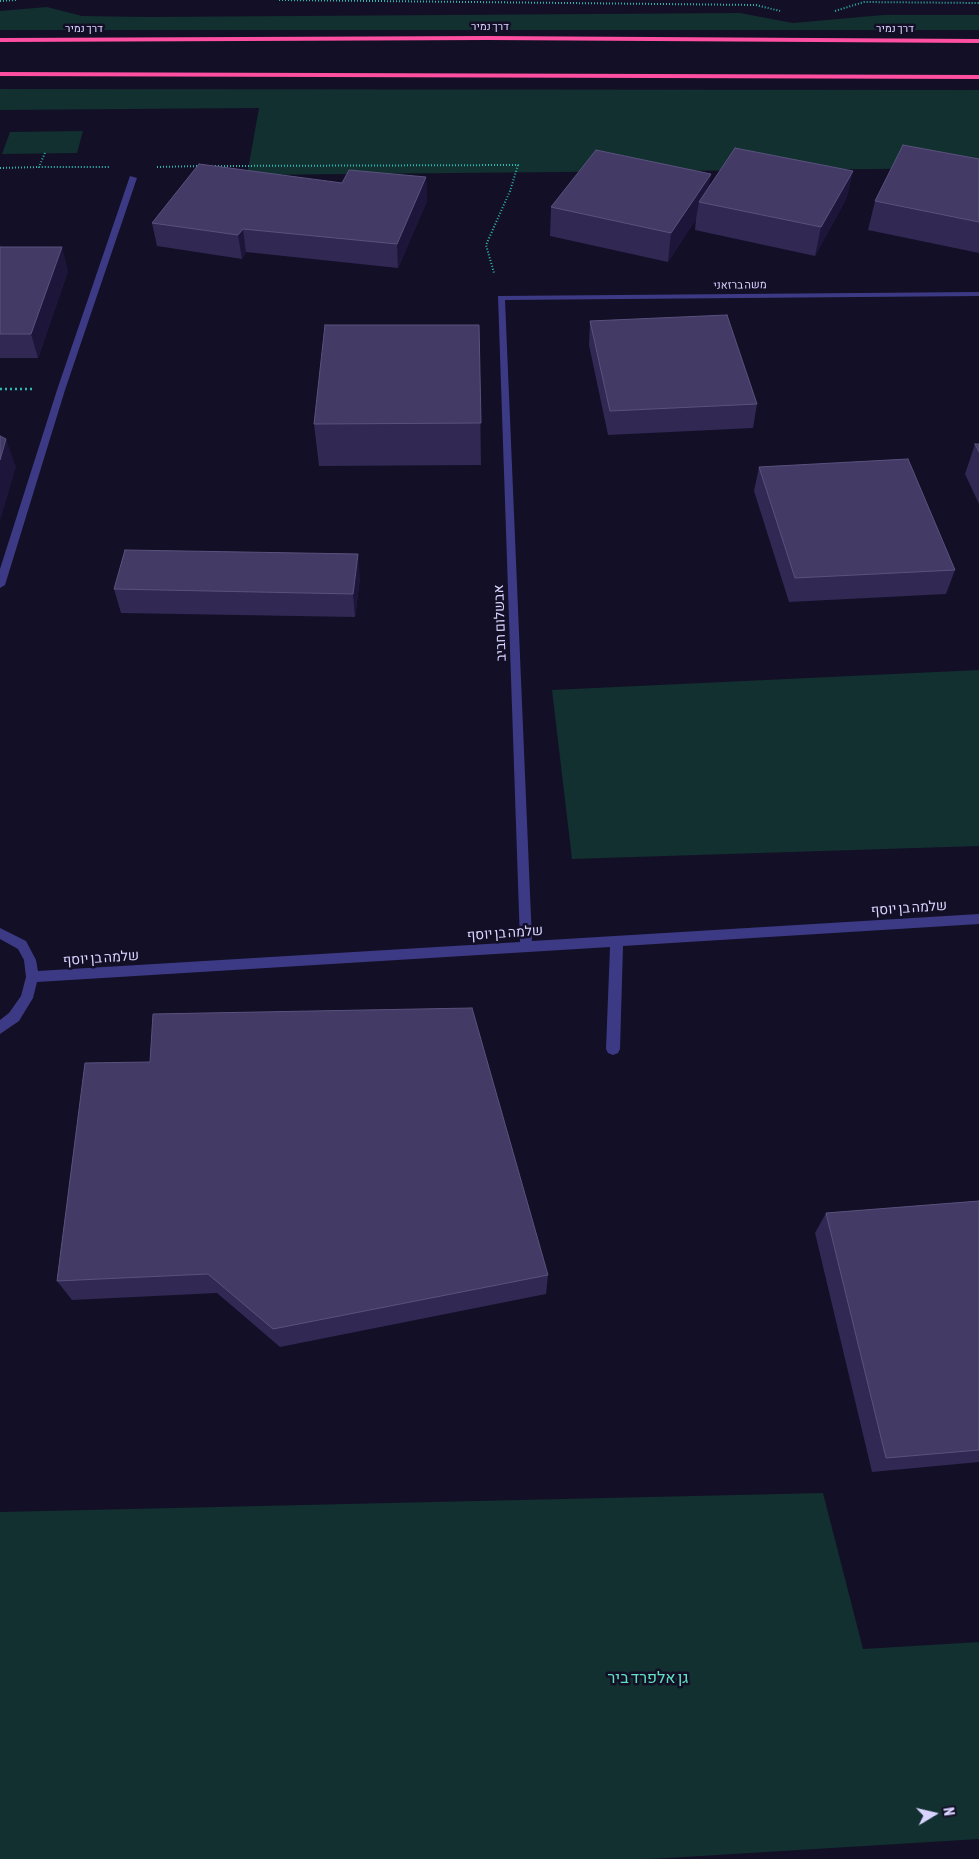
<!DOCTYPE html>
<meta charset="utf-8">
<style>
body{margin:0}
#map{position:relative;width:979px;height:1859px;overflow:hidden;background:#130f26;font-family:"Asap Condensed",sans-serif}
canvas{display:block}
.north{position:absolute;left:909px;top:1789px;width:50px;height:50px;-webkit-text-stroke:4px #130f26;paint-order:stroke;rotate:81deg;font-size:14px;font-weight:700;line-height:20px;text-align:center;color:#d9d4ff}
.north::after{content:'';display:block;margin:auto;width:18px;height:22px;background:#d9d4ff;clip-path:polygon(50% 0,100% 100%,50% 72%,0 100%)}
</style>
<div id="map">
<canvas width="979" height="1859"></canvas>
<div class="north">N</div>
</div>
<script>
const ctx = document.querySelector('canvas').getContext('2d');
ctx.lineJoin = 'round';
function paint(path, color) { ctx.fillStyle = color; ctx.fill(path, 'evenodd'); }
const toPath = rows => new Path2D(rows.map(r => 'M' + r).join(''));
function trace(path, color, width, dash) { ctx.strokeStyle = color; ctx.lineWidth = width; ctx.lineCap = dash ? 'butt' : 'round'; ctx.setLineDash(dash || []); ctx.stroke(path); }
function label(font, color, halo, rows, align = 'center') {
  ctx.font = font + ' "Asap Condensed",Heebo,sans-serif'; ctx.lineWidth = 5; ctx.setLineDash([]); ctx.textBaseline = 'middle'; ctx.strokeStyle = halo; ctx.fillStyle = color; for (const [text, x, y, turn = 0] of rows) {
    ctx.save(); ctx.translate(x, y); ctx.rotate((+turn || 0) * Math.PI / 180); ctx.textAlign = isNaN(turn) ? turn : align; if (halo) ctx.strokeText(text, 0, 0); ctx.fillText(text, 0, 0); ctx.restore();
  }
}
paint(toPath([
 [47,7,82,16,148,17,740,13,793,23,883,15,979,15,979,30,0,30,0,11],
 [0,89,979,90,979,168,247,175,259,108,0,110],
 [83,131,77,153,2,154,10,132],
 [979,670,979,846,572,859,552,690],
 [823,1493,863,1649,979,1642,979,1839,652,1859,0,1859,0,1512]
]), '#12302f');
trace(toPath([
 [279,0,756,5,780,11],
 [0,1,16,0],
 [835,11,864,2,979,3],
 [45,153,39,167,109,167],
 [215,166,518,165,510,191,486,245,494,273],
 [157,167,201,166],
 [0,168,39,167]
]), '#2fb8b0', 2, [1, 2]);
trace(toPath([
 [0,389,32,389]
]), '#2fb8b0', 2.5, [2, 3]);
paint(toPath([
 [130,176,137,178,65,390,5,585,0,588,0,569,57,390,130,176],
 [979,292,979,296,505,300,532,941,979,914,979,924,623,946,620,1049,618,1053,613,1055,608,1053,606,1049,610,947,37,982,33,998,19,1021,0,1034,0,1020,9,1013,21,996,26,977,24,960,18,949,0,939,0,928,26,941,36,960,38,971,520,942,498,296,979,292]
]), '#3d3a85');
paint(toPath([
 [488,36,979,39,979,43,488,40,0,42,0,38,488,36],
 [0,72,979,75,979,79,0,76,0,72]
]), '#ff4fa3');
paint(toPath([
 [979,159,979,253,868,230,875,201],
 [853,171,846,199,815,256,695,230,696,219,668,262,550,236,551,207,711,174,709,185],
 [426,177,427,201,398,268,246,252,242,259,157,246,152,223,342,183],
 [0,247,68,271,38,358,0,358],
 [590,321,757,404,753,428,608,435,589,345],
 [479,325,481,465,319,466,314,424],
 [975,444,979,444,979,504,965,474],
 [759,467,955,570,946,594,789,602,754,491],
 [360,578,355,617,121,613,114,589],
 [85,1063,548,1275,546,1294,280,1347,217,1293,72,1300,57,1281],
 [979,1201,979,1462,872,1472,815,1233,826,1213]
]), '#312854');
paint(toPath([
 [853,171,846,199,815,256,821,227],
 [711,174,707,202,699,202,696,219,668,262,671,233],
 [426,177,427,201,398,268,397,244],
 [243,229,246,252,242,259,238,235],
 [62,247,68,271,38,358,31,334],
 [6,439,16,467,0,521,0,460],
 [358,554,360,578,355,617,353,594]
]), '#1d163a');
const building = toPath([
 [903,145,979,159,979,222,875,201,903,145],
 [735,148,853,171,821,227,699,202,735,148],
 [596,150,711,174,671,233,551,207,596,150],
 [199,164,342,183,349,170,426,177,397,244,243,229,238,235,152,223,199,164],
 [0,247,62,247,31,334,0,334,0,247],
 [727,315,757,404,610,411,590,321,727,315],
 [325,325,479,325,481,423,314,424,325,325],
 [0,436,6,439,0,460,0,436],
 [975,444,979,444,979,452,975,444],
 [908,459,955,570,795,578,759,467,908,459],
 [125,550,358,554,353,594,114,589,125,550],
 [472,1008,548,1275,273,1329,208,1274,57,1281,85,1063,150,1062,153,1014,472,1008],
 [979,1201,979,1450,886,1458,826,1213,979,1201]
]);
paint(building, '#433a66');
trace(building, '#5a527e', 1);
label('11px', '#d9d4ff', '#130f26', [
 ["דרך נמיר",490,27],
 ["דרך נמיר",84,29],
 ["דרך נמיר",895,29],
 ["משה ברזאני",740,285,-1]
]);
label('14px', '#d9d4ff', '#130f26', [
 ["אבשלום חביב",500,623,-92],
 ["שלמה בן יוסף",909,908,-4],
 ["שלמה בן יוסף",505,933,-4],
 ["שלמה בן יוסף",101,958,-4]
]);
label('16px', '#5fe0c0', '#130f26', [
 ["גן אלפרד ביר",648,1678]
]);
</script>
